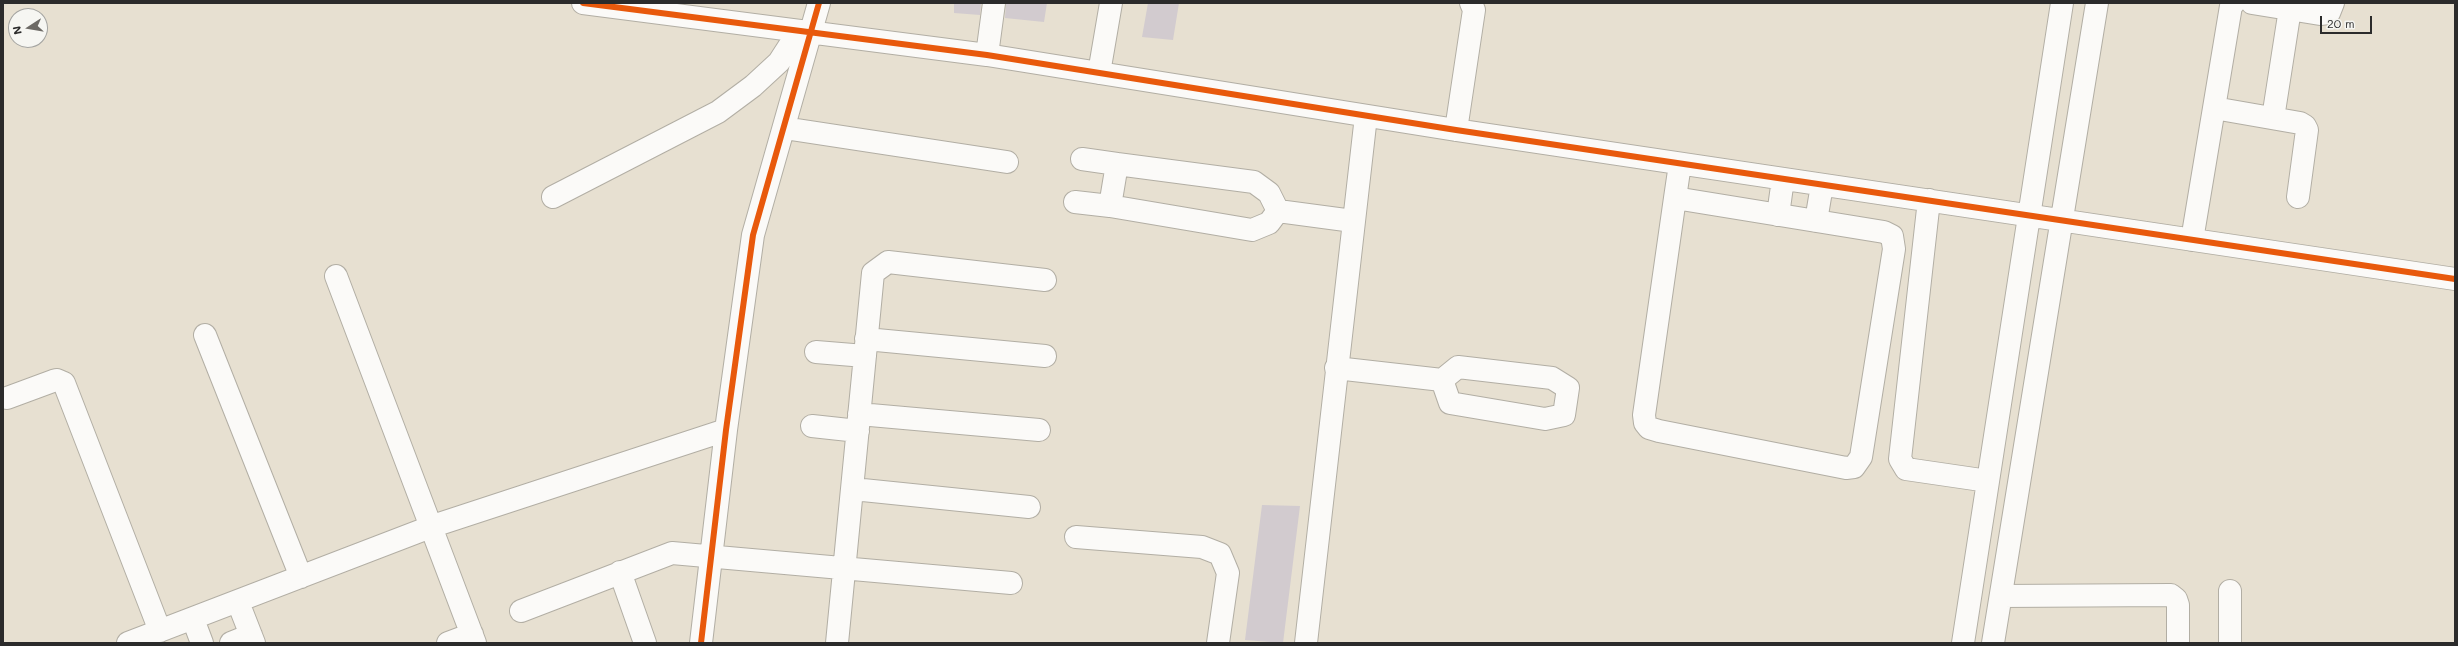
<!DOCTYPE html>
<style>
body{margin:0}
#map{position:relative;width:2458px;height:646px;overflow:hidden;background:#e7e0d1;font-family:Mali,sans-serif}
canvas{display:block}
.frame{position:absolute;inset:0;border:4px solid #2b2b2b;pointer-events:none}
.north{position:absolute;left:8px;top:8px;width:40px;height:40px;box-sizing:border-box;background:#f6f6f2;border:1px solid #a5a5a2;border-radius:50%;rotate:258deg;font-size:11px;font-weight:700;line-height:16px;text-align:center;color:#2b2b2b}
.north::after{content:'';display:block;margin:auto;width:14px;height:18px;background:#6d6a65;clip-path:polygon(50% 0,100% 100%,50% 72%,0 100%)}
.scale{position:absolute;left:2320px;top:16px;width:52px;height:18px;box-sizing:border-box;border:2px solid #2b2b2b;border-top:0;padding-left:5px;font-size:12px;line-height:14px;white-space:nowrap;color:#2b2b2b;-webkit-text-stroke:3px #f6f6f2;paint-order:stroke}
</style>
<div id="map">
<canvas width="2458" height="646"></canvas>
<div class="frame"></div>
<div class="north">N</div>
<div class="scale">20 m</div>
</div>
<script>
const ctx = document.querySelector('canvas').getContext('2d');
ctx.lineJoin = 'round';
function paint(path, color) { ctx.fillStyle = color; ctx.fill(path, 'evenodd'); }
const toPath = rows => new Path2D(rows.map(r => 'M' + r).join(''));
function trace(path, color, width, dash) { ctx.strokeStyle = color; ctx.lineWidth = width; ctx.lineCap = dash ? 'butt' : 'round'; ctx.setLineDash(dash || []); ctx.stroke(path); }
paint(toPath([
 [954,3,981,3,980,15,954,13],
 [1006,3,1047,3,1044,22,1005,18],
 [1148,3,1179,3,1173,40,1142,37],
 [1262,505,1300,506,1283,643,1245,640]
]), '#d2cbcf');
const minor = toPath([
 [583,3,987,55,1456,130,2455,279],
 [2252,3,2320,14,2329,13,2333,3],
 [987,55,994,3],
 [1099,73,1111,3],
 [2214,108,2300,123,2305,126,2307,130,2298,197],
 [2273,118,2290,9],
 [784,128,1007,162],
 [1456,130,1474,10,1471,3],
 [1082,159,1117,164],
 [553,197,718,112,753,86,779,62,799,31],
 [1675,198,1884,232,1892,236,1894,249,1861,457,1854,467,1846,468,1659,431,1649,428,1645,423,1644,415,1675,198,1680,164],
 [1929,200,1900,459,1906,469,1988,481],
 [1075,202,1110,206],
 [1278,211,1269,223,1252,230,1110,206,1117,164,1254,182,1269,193,1278,211,1353,221],
 [1778,215,1783,179],
 [1816,221,1822,185],
 [2192,240,2231,6,2234,3],
 [336,276,475,643],
 [205,335,301,577],
 [866,339,1045,356],
 [816,352,865,356],
 [1336,368,1442,380,1450,403,1545,419,1564,415,1568,388,1552,378,1458,367,1442,380],
 [7,398,53,381,57,380,64,383,160,631],
 [859,414,1039,430],
 [812,426,858,431],
 [853,489,1029,507],
 [1076,537,1202,547,1220,554,1228,573,1218,643],
 [620,572,645,643],
 [2230,591,2230,643],
 [2001,596,2171,595,2176,599,2178,605,2178,643],
 [238,602,254,643],
 [521,611,672,553,1011,583],
 [193,619,202,643],
 [128,643,433,526,726,430],
 [231,643,251,635],
 [448,643,472,634],
 [701,643,726,430,753,235,819,3],
 [837,643,873,273,888,262,1045,280],
 [1306,643,1366,116],
 [1963,643,2062,3],
 [1993,643,2097,3]
]);
trace(minor, '#b2aea4', 24);
trace(minor, '#fbfaf8', 22);
trace(toPath([
 [583,3,987,55,1456,130,2455,279],
 [701,643,726,430,753,235,819,3]
]), '#e8590c', 6);
</script>
